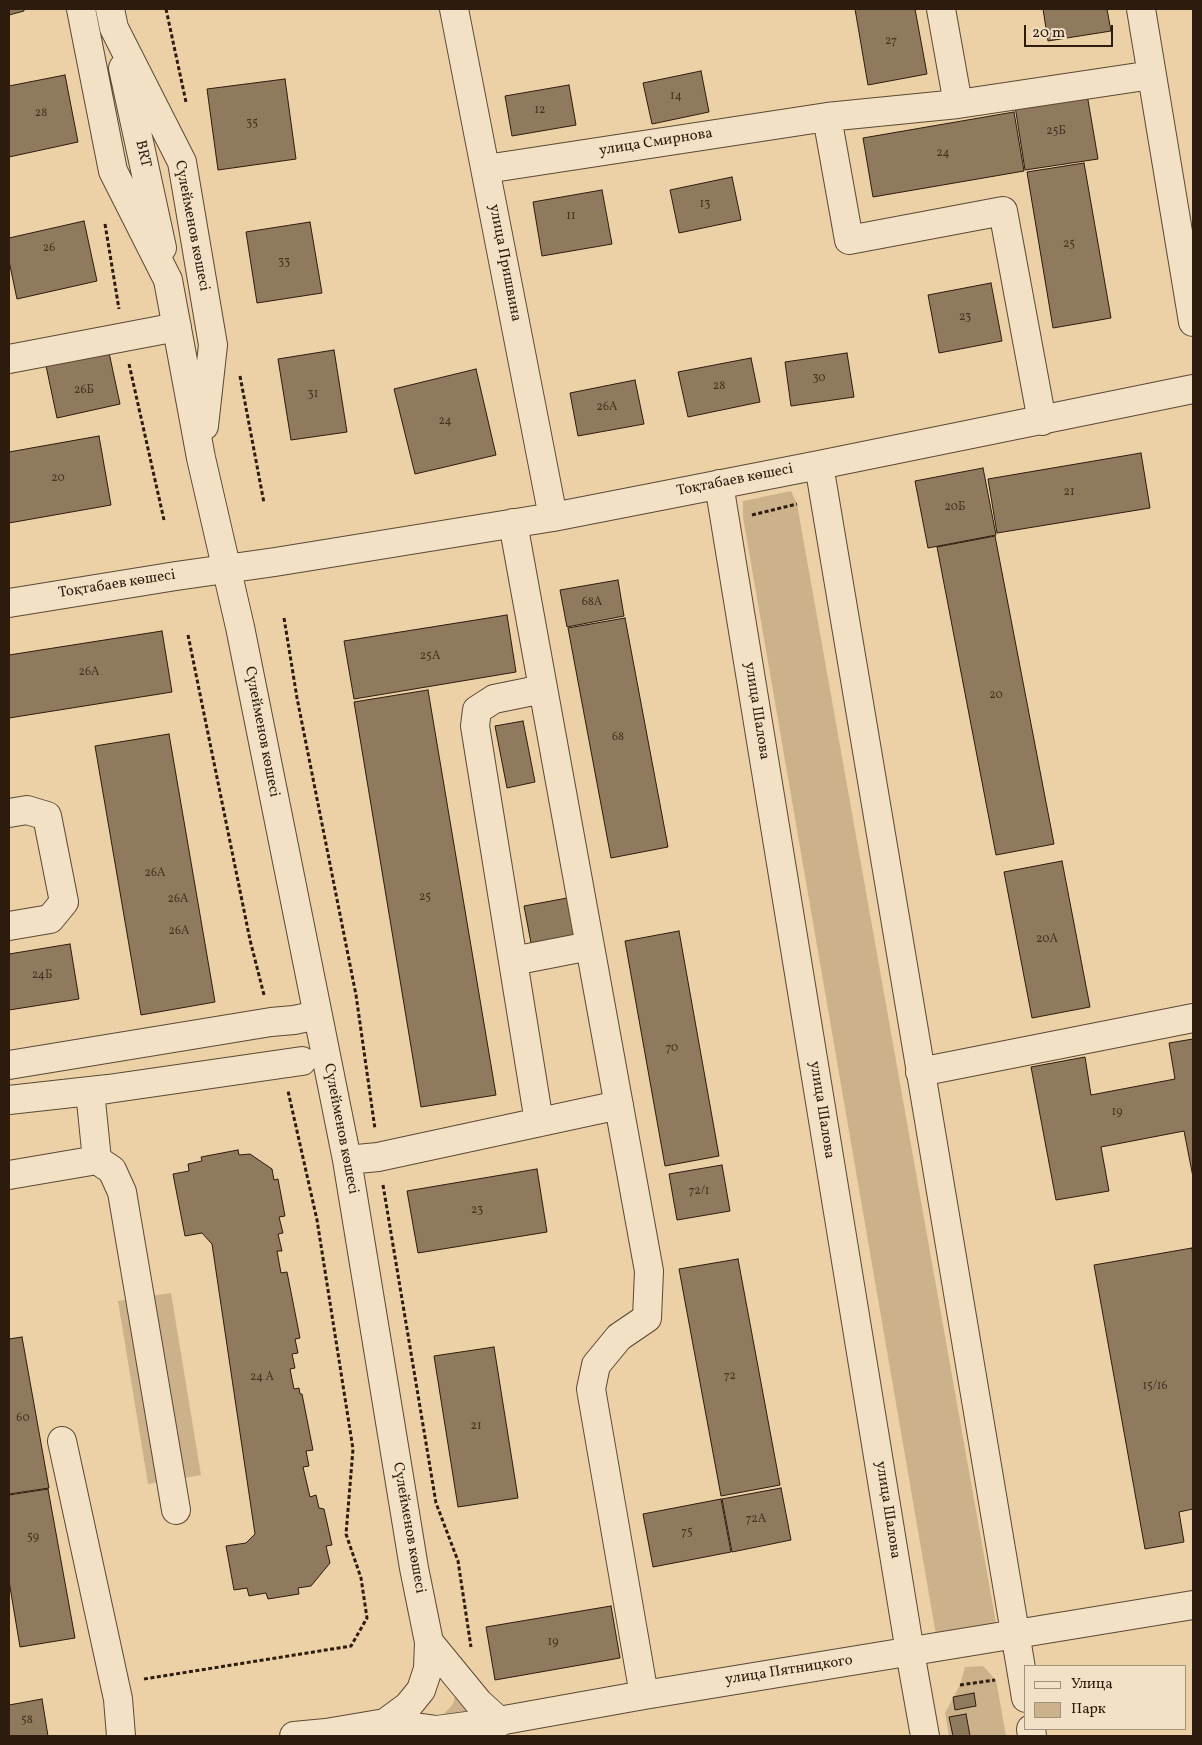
<!DOCTYPE html>
<meta charset="utf-8">
<style>
body{margin:0}
#map{position:relative;width:1202px;height:1745px;overflow:hidden;background:#ebd1a5;font-family:Vollkorn,serif}
canvas{display:block}
.frame{position:absolute;inset:0;border:10px solid #2d1b0e;pointer-events:none}
.legend{position:absolute;left:1024px;top:1665px;width:162px;height:65px;box-sizing:border-box;background:#f2e1c4;border:1px solid #a3927b;margin:0;padding:6px 9px;list-style:none;font-size:15px;color:#2d1b0e}
.legend li{display:flex;align-items:center;gap:10px;height:25px}
.legend b{width:25px;border:1px solid #a3927b}
.scale{position:absolute;left:1024px;top:25px;width:89px;height:22px;box-sizing:border-box;border:2px solid #2d1b0e;border-top:0;padding-left:6px;font-size:15px;line-height:18px;white-space:nowrap;color:#2d1b0e;-webkit-text-stroke:4px #f2e1c4;paint-order:stroke}
</style>
<div id="map">
<canvas width="1202" height="1745"></canvas>
<div class="frame"></div>
<ul class="legend">
<li><b style="height:6px;background:#f2e1c4"></b>Улица</li>
<li><b style="height:14px;background:#cbb28b"></b>Парк</li>
</ul>
<div class="scale">20 m</div>
</div>
<script>
const ctx = document.querySelector('canvas').getContext('2d');
ctx.lineJoin = 'round';
function paint(path, color) { ctx.fillStyle = color; ctx.fill(path, 'evenodd'); }
const toPath = rows => new Path2D(rows.map(r => 'M' + r).join(''));
function trace(path, color, width, dash) { ctx.strokeStyle = color; ctx.lineWidth = width; ctx.lineCap = dash ? 'butt' : 'round'; ctx.setLineDash(dash || []); ctx.stroke(path); }
function label(font, color, halo, rows, align = 'center') {
  ctx.font = font + ' Vollkorn,serif'; ctx.lineWidth = 4; ctx.setLineDash([]); ctx.textBaseline = 'middle'; ctx.strokeStyle = halo; ctx.fillStyle = color; for (const [text, x, y, turn = 0] of rows) {
    ctx.save(); ctx.translate(x, y); ctx.rotate((+turn || 0) * Math.PI / 180); ctx.textAlign = isNaN(turn) ? turn : align; if (halo) ctx.strokeText(text, 0, 0); ctx.fillText(text, 0, 0); ctx.restore();
  }
}
paint(toPath([
 [791,491,797,504,996,1623,936,1635,743,517,743,501],
 [171,1293,201,1475,148,1484,118,1301],
 [983,1666,996,1680,1006,1736,949,1736,945,1713,960,1685,965,1667],
 [457,1689,476,1716,438,1721,453,1704]
]), '#cbb28b');
const building = toPath([
 [9,9,24,9,24,11,9,15,9,9],
 [855,9,915,9,927,74,868,85,855,9],
 [1043,9,1107,9,1111,31,1048,41,1043,9],
 [701,71,709,112,652,124,643,83,701,71],
 [65,75,78,142,9,157,9,86,65,75],
 [285,79,296,159,218,170,207,89,285,79],
 [569,85,576,125,512,136,505,96,569,85],
 [1087,94,1098,159,1025,170,1015,106,1087,94],
 [1014,112,1024,171,873,197,863,138,1014,112],
 [1084,163,1111,318,1053,328,1027,172,1084,163],
 [732,177,741,220,679,233,670,190,732,177],
 [602,190,612,244,542,256,533,202,602,190],
 [84,221,97,281,17,299,9,261,9,238,84,221],
 [310,222,322,293,257,303,246,232,310,222],
 [991,283,1002,341,939,353,928,295,991,283],
 [108,348,120,404,57,418,45,361,108,348],
 [334,350,347,432,291,440,278,359,334,350],
 [847,353,854,397,791,406,785,362,847,353],
 [751,358,760,402,688,417,678,372,751,358],
 [476,369,496,455,415,474,394,389,476,369],
 [635,380,644,424,578,436,570,393,635,380],
 [99,436,111,505,9,523,9,452,99,436],
 [1141,453,1150,508,997,533,988,479,1141,453],
 [983,468,996,535,928,548,915,481,983,468],
 [995,536,1054,844,996,855,937,547,995,536],
 [618,580,624,616,567,627,560,590,618,580],
 [507,615,516,672,354,699,344,641,507,615],
 [625,618,668,847,611,858,568,628,625,618],
 [162,631,172,692,9,718,9,655,162,631],
 [428,690,496,1095,421,1107,354,702,428,690],
 [523,721,535,782,507,788,495,726,523,721],
 [169,734,215,1002,141,1015,95,746,169,734],
 [1062,861,1090,1007,1032,1018,1004,872,1062,861],
 [578,896,585,933,531,943,524,906,578,896],
 [679,931,719,1156,665,1166,625,941,679,931],
 [70,944,79,999,9,1010,9,954,70,944],
 [1193,1039,1193,1177,1184,1131,1101,1147,1109,1191,1056,1200,1031,1067,1085,1057,1091,1095,1175,1079,1169,1043,1193,1039],
 [238,1150,239,1155,250,1154,272,1169,274,1180,278,1179,285,1216,279,1217,283,1233,278,1234,282,1251,277,1251,281,1273,287,1272,300,1338,295,1339,298,1353,292,1354,295,1368,290,1369,294,1389,299,1388,300,1394,302,1394,313,1450,306,1451,309,1466,303,1467,310,1497,316,1495,319,1508,324,1509,332,1545,326,1546,330,1563,311,1586,298,1588,299,1594,268,1599,266,1593,249,1596,247,1588,234,1590,226,1546,246,1543,255,1534,212,1244,202,1233,185,1236,173,1174,189,1171,188,1164,202,1161,201,1157,238,1150],
 [722,1165,730,1211,677,1220,669,1174,722,1165],
 [537,1169,547,1232,418,1253,407,1191,537,1169],
 [1192,1248,1193,1256,1193,1509,1179,1512,1184,1542,1145,1549,1094,1265,1192,1248],
 [738,1259,780,1485,721,1496,679,1269,738,1259],
 [22,1337,49,1488,9,1494,9,1339,22,1337],
 [494,1347,518,1498,458,1507,434,1356,494,1347],
 [781,1488,791,1540,732,1552,722,1499,781,1488],
 [48,1489,75,1638,20,1647,9,1581,9,1495,48,1489],
 [721,1499,731,1552,653,1567,643,1514,721,1499],
 [611,1606,620,1658,495,1680,486,1627,611,1606],
 [974,1693,976,1706,955,1710,953,1697,974,1693],
 [42,1699,48,1736,9,1736,9,1705,42,1699],
 [966,1714,970,1736,953,1736,949,1717,966,1714]
]);
paint(building, '#907a5d');
trace(building, '#2d1b0e', 1);
const minor = toPath([
 [81,9,113,171,168,280,201,458,240,627,347,1160,414,1568,429,1642,428,1669,421,1690,408,1706,385,1723,326,1733,320,1736],
 [110,9,114,28,182,162,213,345,204,426],
 [454,9,553,517],
 [941,9,958,104,1152,75],
 [1141,9,1193,322],
 [123,68,162,248],
 [827,117,849,240,1003,211,1042,421],
 [486,169,827,117,958,104],
 [9,359,177,327],
 [819,465,1026,1698],
 [719,484,910,1652,925,1736],
 [513,523,649,1271,647,1318,619,1337,596,1365,591,1389,644,1695],
 [9,603,176,576,275,562,553,517,819,465,1193,389],
 [9,813,27,810,47,816,64,902,50,919,9,926],
 [513,961,590,946],
 [9,1065,271,1022,294,1020,318,1015],
 [920,1072,1193,1018],
 [90,1091,97,1160],
 [9,1100,108,1089,302,1061],
 [539,1122,475,726,477,710,494,699,543,689],
 [347,1160,378,1157,619,1105],
 [9,1175,97,1160,112,1170,122,1192,176,1510],
 [62,1441,118,1699,121,1736],
 [429,1642,479,1703,500,1722],
 [385,1723,437,1730,482,1724,644,1695,1193,1605],
 [1031,1729,1032,1736],
 [294,1736,326,1733]
]);
trace(minor, '#5c4834', 30);
trace(toPath([
 [166,9,186,102],
 [105,224,119,309],
 [129,364,164,520],
 [240,376,264,503],
 [752,515,797,504],
 [284,618,297,698,356,995,375,1129],
 [188,635,250,940,264,995],
 [383,1185,436,1503,458,1561,471,1647],
 [144,1679,351,1646,367,1618,361,1578,346,1534,353,1449,317,1220,288,1091],
 [960,1685,995,1680]
]), '#2d1b0e', 3, [4, 2.5]);
trace(minor, '#f2e1c4', 28);
label('12px', '#463322', null, [
 ["27",891,42],
 ["14",676,97],
 ["12",540,111],
 ["28",41,114],
 ["35",252,124],
 ["25Б",1056,132],
 ["24",943,154],
 ["13",705,205],
 ["11",571,217],
 ["25",1069,245],
 ["26",49,249],
 ["33",284,263],
 ["23",965,318],
 ["30",819,379],
 ["28",719,387],
 ["26Б",84,391],
 ["31",313,395],
 ["26А",607,408],
 ["24",445,422],
 ["20",58,479],
 ["21",1069,493],
 ["20Б",955,508],
 ["68А",592,603],
 ["25А",430,657],
 ["26А",89,673],
 ["20",996,696],
 ["68",618,738],
 ["26А",155,874],
 ["25",425,898],
 ["26А",178,900],
 ["26А",179,932],
 ["20А",1047,940],
 ["24Б",42,976],
 ["70",672,1049],
 ["19",1117,1113],
 ["72/1",699,1192],
 ["23",477,1211],
 ["72",730,1377],
 ["24 А",262,1378],
 ["15/16",1155,1387],
 ["60",23,1419],
 ["21",476,1427],
 ["72А",756,1520],
 ["75",687,1533],
 ["59",33,1538],
 ["19",553,1643],
 ["58",27,1721]
]);
label('15px', '#2d1b0e', '#f2e1c4', [
 ["улица Смирнова",656,143,-9],
 ["BRT",142,154,77],
 ["Сүлейменов көшесі",191,226,79],
 ["улица Пришвина",504,263,79],
 ["Тоқтабаев көшесі",735,481,-11],
 ["Тоқтабаев көшесі",117,585,-9],
 ["улица Шалова",756,711,81],
 ["Сүлейменов көшесі",261,732,79],
 ["улица Шалова",821,1110,81],
 ["Сүлейменов көшесі",340,1129,79],
 ["улица Шалова",887,1510,81],
 ["Сүлейменов көшесі",408,1528,80],
 ["улица Пятницкого",789,1671,-9]
]);
</script>
